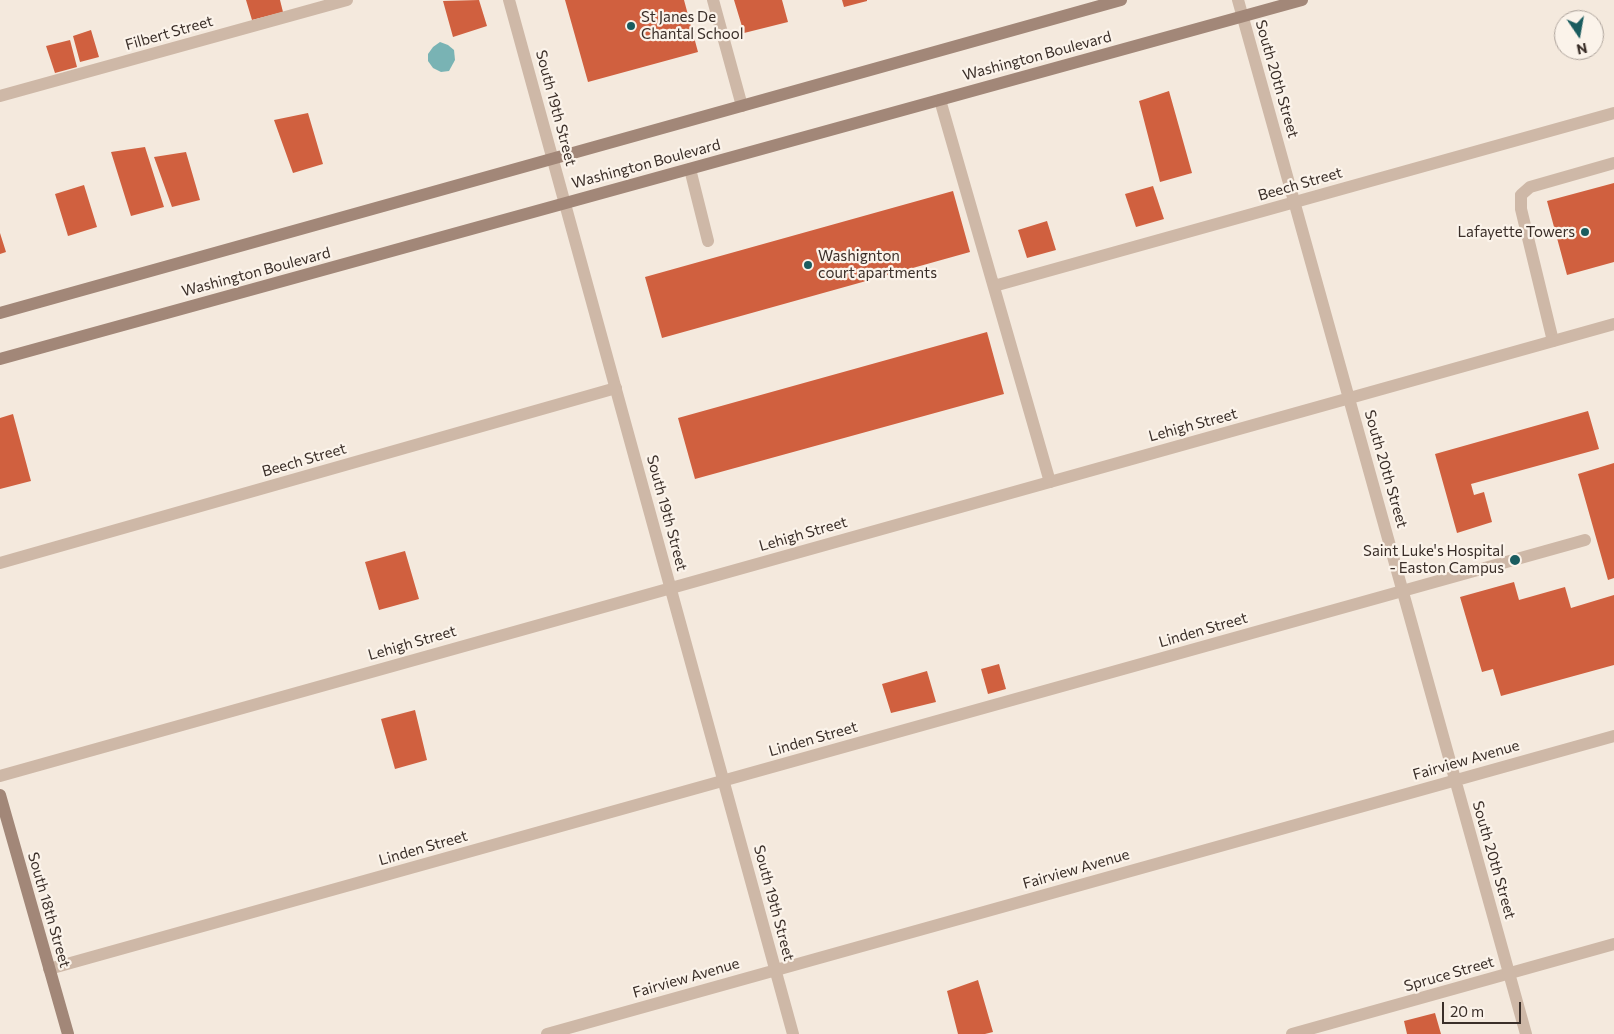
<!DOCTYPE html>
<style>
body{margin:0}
#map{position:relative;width:1614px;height:1034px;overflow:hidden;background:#f4e9dd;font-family:Commissioner,sans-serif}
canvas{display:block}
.north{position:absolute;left:1554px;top:10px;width:50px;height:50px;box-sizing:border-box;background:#fbf3ea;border:1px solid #aea49c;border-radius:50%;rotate:168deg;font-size:14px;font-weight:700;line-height:20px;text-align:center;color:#3a2e28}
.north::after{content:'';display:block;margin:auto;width:18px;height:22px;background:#1a5c5f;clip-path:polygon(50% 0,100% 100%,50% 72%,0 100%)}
.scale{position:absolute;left:1442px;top:1002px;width:79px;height:22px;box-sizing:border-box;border:2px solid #3a2e28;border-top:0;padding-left:6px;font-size:15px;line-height:18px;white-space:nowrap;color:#3a2e28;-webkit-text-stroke:4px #fbf3ea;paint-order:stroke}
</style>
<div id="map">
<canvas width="1614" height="1034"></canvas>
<div class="north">N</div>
<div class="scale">20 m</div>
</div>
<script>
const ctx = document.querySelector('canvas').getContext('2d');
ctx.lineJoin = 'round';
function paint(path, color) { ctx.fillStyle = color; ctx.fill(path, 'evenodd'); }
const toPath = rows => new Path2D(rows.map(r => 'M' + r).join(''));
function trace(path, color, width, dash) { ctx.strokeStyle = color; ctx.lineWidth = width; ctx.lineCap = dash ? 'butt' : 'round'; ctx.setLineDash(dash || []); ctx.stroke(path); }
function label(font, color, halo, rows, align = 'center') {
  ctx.font = font + ' Commissioner,sans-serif'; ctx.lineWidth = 4.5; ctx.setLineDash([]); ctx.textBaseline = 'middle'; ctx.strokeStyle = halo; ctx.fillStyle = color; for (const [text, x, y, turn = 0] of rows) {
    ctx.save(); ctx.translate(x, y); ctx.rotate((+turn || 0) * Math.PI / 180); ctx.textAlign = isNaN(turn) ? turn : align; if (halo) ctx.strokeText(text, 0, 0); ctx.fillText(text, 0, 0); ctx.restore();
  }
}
paint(toPath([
 [440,42,448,45,454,50,455,60,449,71,441,72,433,68,428,61,428,54,433,47]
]), '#79b3b4');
paint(toPath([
 [246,0,280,0,283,12,252,20],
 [479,0,487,26,453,37,443,1],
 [565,0,684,0,698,52,588,82],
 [734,0,782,0,788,22,744,33],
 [842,0,867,0,867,1,844,7],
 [91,30,99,57,80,62,73,36],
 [70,40,77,67,55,73,46,46],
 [1169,91,1192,173,1160,182,1139,101],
 [308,113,323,164,293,173,274,120],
 [145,147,164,207,131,216,111,152],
 [186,152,200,200,172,207,154,157],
 [1614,183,1614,262,1567,275,1547,201],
 [84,185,97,227,68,236,55,194],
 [1153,186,1164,219,1136,227,1125,194],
 [953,191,970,252,662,338,645,277],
 [1047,221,1056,250,1027,258,1018,230],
 [0,233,6,252,0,254],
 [987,332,1004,394,695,479,678,418],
 [1588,411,1599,449,1471,484,1474,495,1484,492,1492,522,1457,533,1435,454],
 [13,414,31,481,0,489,0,418],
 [1614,463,1614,578,1608,580,1578,474],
 [405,551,419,599,379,610,365,562],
 [1514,582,1519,600,1565,587,1571,608,1614,595,1614,665,1501,696,1493,669,1482,672,1460,597],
 [999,664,1006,689,988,694,981,669],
 [927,671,936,702,891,713,882,684],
 [415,710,427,760,395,769,381,719],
 [978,980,993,1032,985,1034,958,1034,947,991],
 [1435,1013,1441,1034,1407,1034,1404,1021]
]), '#d0603f');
trace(toPath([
 [713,0,742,106],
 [0,96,347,0],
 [940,100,1050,482],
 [690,169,708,241],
 [994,286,1614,113],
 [1553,341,1521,209,1521,195,1530,187,1614,163],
 [0,563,616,388],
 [49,969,1585,540],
 [1292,1034,1614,944]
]), '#ceb8a7', 12);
trace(toPath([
 [509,0,793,1034],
 [1238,0,1526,1034],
 [0,776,1614,324],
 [547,1034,1614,736]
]), '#ceb8a7', 12);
trace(toPath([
 [0,313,1121,0],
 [0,359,1302,0],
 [0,795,68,1034]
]), '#a28778', 12);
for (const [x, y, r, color] of [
 [631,26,5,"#1a5c5f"],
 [1585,232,5,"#1a5c5f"],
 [808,265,5,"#1a5c5f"],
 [1515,560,6,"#1a5c5f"]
]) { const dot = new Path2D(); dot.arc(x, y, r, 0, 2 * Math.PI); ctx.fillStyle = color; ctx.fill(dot); trace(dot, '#fbf3ea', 2); }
label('15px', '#3a2e28', '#fbf3ea', [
 ["St Janes De",641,17],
 ["Chantal School",641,34],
 ["Lafayette Towers",1575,232,"right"],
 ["Washignton",818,256],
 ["court apartments",818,273],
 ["Saint Luke's Hospital",1504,551,"right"],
 ["- Easton Campus",1504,568,"right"]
], 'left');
label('15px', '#3a2e28', '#fbf3ea', [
 ["Filbert Street",169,33,-16],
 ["Washington Boulevard",1037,56,-15],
 ["South 20th Street",1277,79,74],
 ["South 19th Street",556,108,75],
 ["Washington Boulevard",646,164,-15],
 ["Beech Street",1300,184,-16],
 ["Washington Boulevard",256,272,-15],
 ["Lehigh Street",1193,425,-15],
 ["Beech Street",304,460,-16],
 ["South 20th Street",1386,469,74],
 ["South 19th Street",667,513,75],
 ["Lehigh Street",803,534,-16],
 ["Linden Street",1203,630,-16],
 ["Lehigh Street",412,643,-16],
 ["Linden Street",813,739,-16],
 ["Fairview Avenue",1466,760,-16],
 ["Linden Street",423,848,-16],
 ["South 20th Street",1494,860,74],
 ["Fairview Avenue",1076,869,-16],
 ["South 19th Street",774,903,75],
 ["South 18th Street",49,910,74],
 ["Spruce Street",1449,974,-16],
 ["Fairview Avenue",686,978,-16]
]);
</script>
